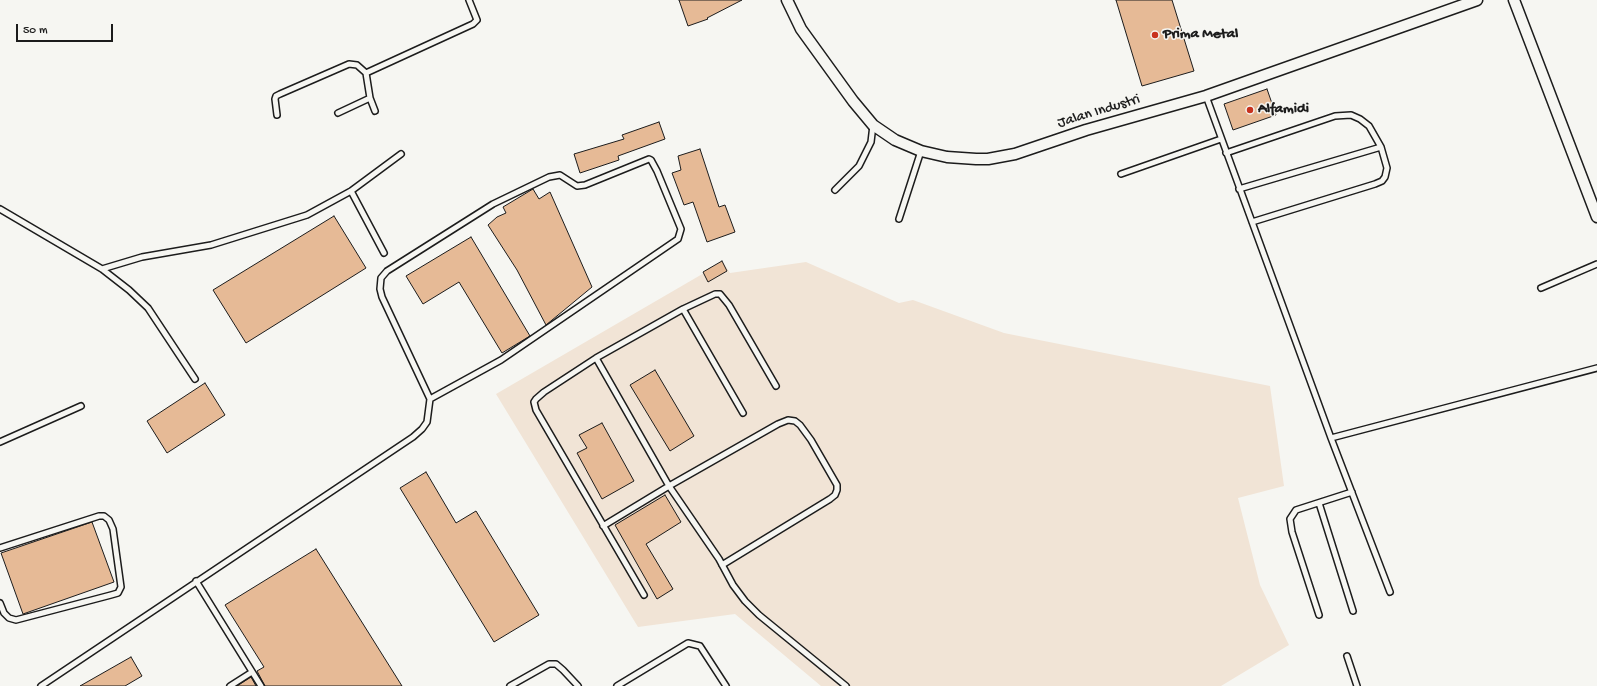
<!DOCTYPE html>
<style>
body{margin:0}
#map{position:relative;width:1597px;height:686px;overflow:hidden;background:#f6f6f2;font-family:"Gochi Hand",sans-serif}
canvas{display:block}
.scale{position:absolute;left:16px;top:24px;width:97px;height:18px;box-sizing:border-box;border:2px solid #1c1c1c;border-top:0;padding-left:5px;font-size:12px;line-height:14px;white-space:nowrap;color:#1c1c1c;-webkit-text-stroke:3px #f6f6f2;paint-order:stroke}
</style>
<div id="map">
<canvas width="1597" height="686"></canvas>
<div class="scale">50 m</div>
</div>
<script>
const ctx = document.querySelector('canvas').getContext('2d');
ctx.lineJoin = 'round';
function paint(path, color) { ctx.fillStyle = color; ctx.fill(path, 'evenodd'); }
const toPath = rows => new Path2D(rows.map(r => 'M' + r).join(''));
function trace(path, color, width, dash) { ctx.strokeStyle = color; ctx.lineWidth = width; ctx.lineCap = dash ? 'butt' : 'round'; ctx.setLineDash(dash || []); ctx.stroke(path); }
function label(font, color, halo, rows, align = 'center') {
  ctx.font = font + ' "Gochi Hand",sans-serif'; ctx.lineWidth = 3; ctx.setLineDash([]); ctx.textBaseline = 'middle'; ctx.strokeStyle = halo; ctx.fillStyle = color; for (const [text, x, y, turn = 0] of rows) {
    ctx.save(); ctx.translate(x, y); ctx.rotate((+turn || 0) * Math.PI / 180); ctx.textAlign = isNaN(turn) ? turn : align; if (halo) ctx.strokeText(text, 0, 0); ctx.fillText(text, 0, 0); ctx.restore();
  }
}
paint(toPath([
 [723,262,730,273,806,262,899,303,913,300,1004,333,1270,386,1284,486,1238,498,1260,585,1289,645,1221,686,821,686,735,614,638,627,496,394]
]), '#f1e4d6');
const building = toPath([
 [679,0,742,0,707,18,708,19,688,26,679,0],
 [1116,0,1172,0,1194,71,1142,86,1116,0],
 [1267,89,1276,115,1233,130,1224,104,1267,89],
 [659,122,665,139,618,156,619,160,580,173,574,154,624,139,622,135,659,122],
 [700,149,719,207,725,205,735,232,707,242,693,202,684,205,672,173,681,170,678,156,700,149],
 [533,189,539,199,550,192,592,287,546,325,517,270,488,225,497,217,506,213,503,207,533,189],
 [334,216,366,268,246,343,213,290,334,216],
 [471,237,530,336,502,353,459,282,423,304,406,276,471,237],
 [722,261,727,271,708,282,703,272,722,261],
 [655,370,694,436,670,451,630,385,655,370],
 [205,383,225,415,167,453,147,421,205,383],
 [602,423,634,481,602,499,577,453,587,448,579,435,602,423],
 [426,472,456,523,476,511,539,615,494,642,400,488,426,472],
 [665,495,681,522,646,544,673,589,657,599,615,525,665,495],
 [92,522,114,582,23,614,1,553,92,522],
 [316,549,402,686,265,686,257,671,264,667,225,605,316,549],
 [131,657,142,676,125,686,80,686,131,657],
 [251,677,256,686,237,686,251,677]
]);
paint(building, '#e6ba96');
trace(building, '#1c1c1c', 1);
const lane = toPath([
 [366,73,370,98,375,111],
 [1206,96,1331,438,1390,592],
 [338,113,370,98],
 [277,115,275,99,276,96,280,94,349,64,357,65,366,73,473,24,477,20,469,0],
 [1226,153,1335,116,1351,115,1360,119,1369,126,1381,147,1387,168,1385,177,1382,181,1375,184,1252,222],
 [1121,174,1221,139],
 [1239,189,1381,147],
 [835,190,859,166,871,142,873,125],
 [351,191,384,253],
 [0,209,102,269,129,290,148,308,195,379],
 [899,219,921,151],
 [102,269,142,257,211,245,307,215,351,191,401,154],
 [1541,288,1597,264],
 [683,309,743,413],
 [596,358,669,486,719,559,733,585,745,601,759,615,846,686],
 [1331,438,1597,368],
 [0,442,81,406],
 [1319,503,1353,611],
 [603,526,669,486,778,424,788,420,795,421,800,425,811,440,837,485,837,490,835,495,830,499,722,565],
 [0,548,99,516,104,516,109,520,113,529,121,587,118,593,111,595,16,620,9,618,4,613,0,603],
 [196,581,261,686],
 [644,595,536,410,534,402,536,399,544,392,596,358,683,309,715,294,720,294,729,305,776,386],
 [1319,615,1292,532,1290,519,1296,510,1352,492],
 [1347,656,1357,686],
 [41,686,413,437,422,429,427,422,430,399,501,360,678,239,681,229,657,171,651,160,649,159,585,185,577,186,560,175,549,177,493,204,387,271,381,278,380,289,382,297,430,399],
 [230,686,252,672],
 [510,686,549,664,556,664,563,670,578,686],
 [617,686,688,643,700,646,726,686]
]);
const street = toPath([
 [787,0,801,29,853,101,873,125,895,140,921,151,947,157,976,159,988,159,1015,154,1086,130,1206,96,1477,0],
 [1514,0,1597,217]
]);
trace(lane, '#1c1c1c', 8);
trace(street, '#1c1c1c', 13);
trace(lane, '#f6f6f2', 5);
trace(street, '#f6f6f2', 10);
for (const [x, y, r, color] of [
 [1155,35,4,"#c8321e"],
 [1250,110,4,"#c8321e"]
]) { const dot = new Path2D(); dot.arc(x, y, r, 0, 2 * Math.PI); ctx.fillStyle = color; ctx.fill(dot); trace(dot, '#f6f6f2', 1.5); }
label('bold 15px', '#1c1c1c', '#f6f6f2', [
 ["Prima Metal",1163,35],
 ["Alfamidi",1258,110]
], 'left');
label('15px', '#1c1c1c', '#f6f6f2', [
 ["Jalan Industri",1099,112,-17]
]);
</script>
